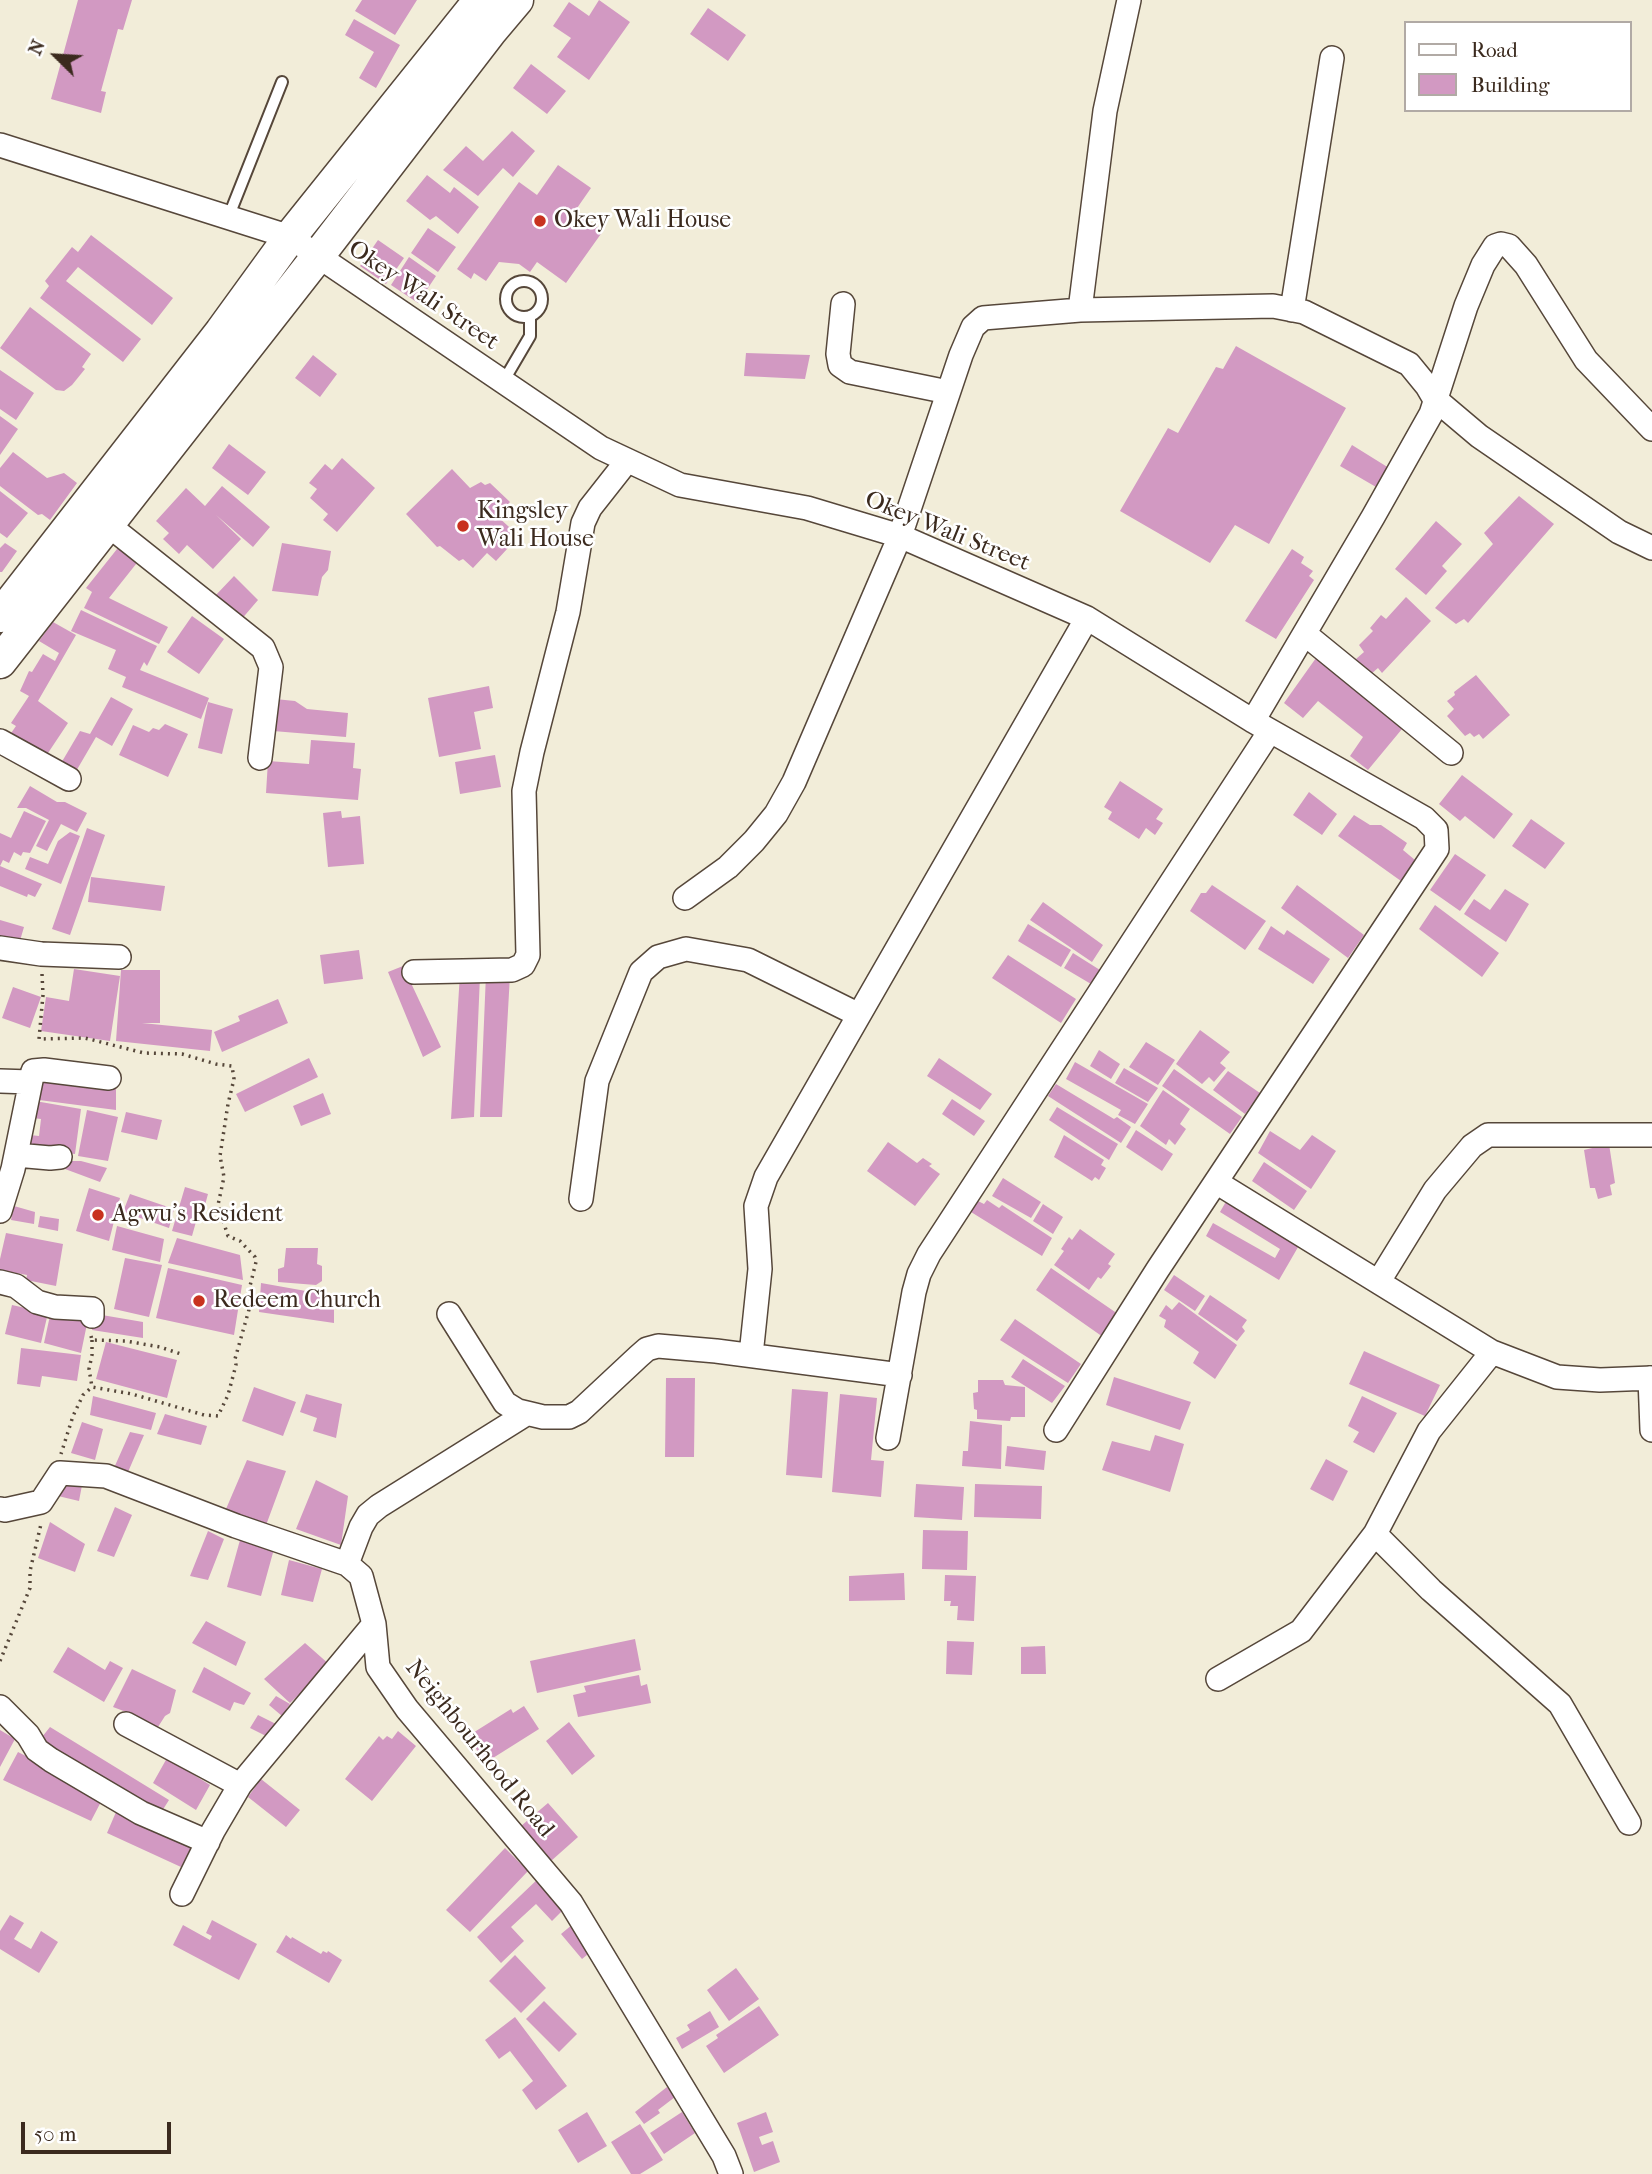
<!DOCTYPE html>
<style>
body{margin:0}
#map{position:relative;width:1652px;height:2174px;overflow:hidden;background:#f2edd9;font-family:"IM FELL French Canon",serif}
canvas{display:block}
.legend{position:absolute;left:1404px;top:21px;width:228px;height:91px;box-sizing:border-box;background:#fff;border:2px solid #b1aaa5;margin:0;padding:9px 12px;list-style:none;font-size:21px;color:#3b2a1e}
.legend li{display:flex;align-items:center;gap:14px;height:35px}
.legend b{width:35px;border:2px solid #b1aaa5}
.north{position:absolute;left:21px;top:21px;width:70px;height:70px;-webkit-text-stroke:5px #fff;paint-order:stroke;rotate:294deg;font-size:19px;font-weight:700;line-height:28px;text-align:center;color:#3b2a1e}
.north::after{content:'';display:block;margin:auto;width:24px;height:32px;background:#3b2a1e;clip-path:polygon(50% 0,100% 100%,50% 72%,0 100%)}
.scale{position:absolute;left:21px;top:2122px;width:150px;height:32px;box-sizing:border-box;border:4px solid #3b2a1e;border-top:0;padding-left:9px;font-size:21px;line-height:24px;white-space:nowrap;color:#3b2a1e;-webkit-text-stroke:5px #fff;paint-order:stroke}
</style>
<div id="map">
<canvas width="1652" height="2174"></canvas>
<ul class="legend">
<li><b style="height:9px;background:#fff"></b>Road</li>
<li><b style="height:19px;background:#d299c2"></b>Building</li>
</ul>
<div class="north">N</div>
<div class="scale">50 m</div>
</div>
<script>
const ctx = document.querySelector('canvas').getContext('2d');
ctx.lineJoin = 'round';
function paint(path, color) { ctx.fillStyle = color; ctx.fill(path, 'evenodd'); }
const toPath = rows => new Path2D(rows.map(r => 'M' + r).join(''));
function trace(path, color, width, dash) { ctx.strokeStyle = color; ctx.lineWidth = width; ctx.lineCap = dash ? 'butt' : 'round'; ctx.setLineDash(dash || []); ctx.stroke(path); }
function label(font, color, halo, rows, align = 'center') {
  ctx.font = font + ' "IM FELL French Canon",serif'; ctx.lineWidth = 5; ctx.setLineDash([]); ctx.textBaseline = 'middle'; ctx.strokeStyle = halo; ctx.fillStyle = color; for (const [text, x, y, turn = 0] of rows) {
    ctx.save(); ctx.translate(x, y); ctx.rotate((+turn || 0) * Math.PI / 180); ctx.textAlign = isNaN(turn) ? turn : align; if (halo) ctx.strokeText(text, 0, 0); ctx.fillText(text, 0, 0); ctx.restore();
  }
}
paint(toPath([
 [78,0,132,0,123,30,118,29,101,91,106,92,101,113,51,99],
 [362,0,417,0,395,35,355,11],
 [599,0,630,22,589,80,557,57,571,38,553,26,569,2,589,16],
 [708,8,746,35,728,61,690,34],
 [354,19,400,45,376,88,359,78,374,52,345,35],
 [531,64,566,91,547,114,513,88],
 [512,131,535,151,513,177,503,168,478,196,443,170,466,146,483,161],
 [558,165,591,188,575,211,603,231,566,283,537,262,530,272,519,264,499,262,486,281,474,273,471,279,457,269,519,182,537,195],
 [427,175,450,193,454,187,479,207,458,234,436,216,430,220,406,201],
 [428,228,456,247,438,272,411,253],
 [91,235,173,298,152,325,78,267,66,281,141,339,123,362,40,298,49,286,45,281,72,247,78,252],
 [378,240,404,258,386,284,360,266],
 [409,257,436,276,418,303,391,285],
 [30,307,91,354,82,367,85,369,72,385,64,391,56,390,0,348],
 [1236,346,1346,408,1269,544,1235,525,1210,563,1120,511,1168,428,1178,433,1216,367,1223,369],
 [746,353,810,355,805,379,744,376],
 [313,355,337,374,320,397,295,378],
 [0,370,34,393,16,420,0,409],
 [0,416,18,429,0,455],
 [229,444,266,472,248,495,212,468],
 [1352,445,1389,468,1376,487,1340,466],
 [13,452,47,478,64,473,77,483,50,520,42,514,38,515,0,486,0,468],
 [342,458,375,488,337,532,323,520,328,514,310,498,317,489,309,483,325,464,332,470],
 [452,469,470,488,481,482,485,485,490,483,510,502,497,516,519,536,496,561,487,553,473,568,463,559,459,561,440,546,437,547,406,514],
 [222,486,270,527,253,547,216,515,241,539,213,569,187,545,179,554,163,539,169,533,156,521,186,488,205,506],
 [0,491,28,513,7,538,0,533],
 [1519,496,1554,524,1468,623,1464,619,1456,624,1435,608,1493,544,1484,533],
 [1436,521,1462,544,1442,566,1447,571,1426,595,1395,569],
 [5,543,17,551,2,572,0,572,0,548],
 [282,543,331,551,328,570,322,577,318,596,272,591],
 [121,544,140,559,109,598,168,627,159,644,84,608,92,592,86,588],
 [1292,549,1304,557,1301,563,1313,571,1309,576,1314,580,1276,639,1245,621],
 [234,576,258,600,240,621,215,596],
 [1406,597,1431,621,1382,673,1378,668,1371,674,1356,659,1364,652,1359,645,1373,631,1370,628,1381,615,1386,619],
 [81,610,157,646,147,666,144,662,140,670,209,698,201,719,122,687,126,677,108,669,116,650,71,631],
 [192,616,224,639,199,674,167,652],
 [53,622,76,635,38,701,68,723,44,759,9,736,16,726,11,723,29,696,20,691,29,671,32,672,43,654,55,661,59,653,39,641],
 [1316,658,1402,729,1368,770,1350,756,1363,737,1318,701,1303,718,1284,703],
 [1476,675,1510,715,1483,739,1479,734,1474,737,1470,733,1465,736,1447,716,1454,709,1447,701,1455,695,1454,692],
 [489,686,493,708,474,712,481,749,439,757,428,698],
 [111,697,133,709,112,746,96,737,75,773,60,765,80,731,90,734],
 [275,699,295,701,307,709,348,713,346,737,273,731],
 [208,702,233,709,222,754,198,748],
 [165,724,188,734,168,777,119,755,133,725,149,732,153,728,159,730],
 [311,740,355,743,353,768,361,769,358,800,266,793,268,761,309,764],
 [495,755,501,787,460,794,455,762],
 [1462,775,1513,814,1494,839,1465,816,1460,821,1439,804],
 [1120,781,1163,809,1156,819,1163,823,1155,835,1146,828,1139,839,1108,819,1112,812,1104,807],
 [30,786,57,802,65,802,87,813,77,832,61,824,47,851,36,846,49,820,26,808,17,808],
 [1309,792,1337,814,1322,835,1293,815],
 [24,811,46,821,30,853,23,852,21,856,14,852,9,863,3,860,0,866,42,884,35,897,28,894,27,897,0,886,0,833,11,838],
 [341,811,342,818,360,816,364,864,328,867,323,813],
 [1354,815,1370,825,1381,825,1407,843,1403,850,1415,860,1401,881,1338,836],
 [1531,819,1565,843,1545,869,1512,846],
 [87,828,105,835,70,935,52,929],
 [70,832,80,836,61,884,25,869,30,857,48,864,58,841],
 [1455,854,1486,875,1460,911,1430,890],
 [91,877,165,886,161,911,88,902],
 [1212,885,1266,921,1245,950,1190,911,1201,893,1206,893],
 [1297,885,1364,935,1348,958,1281,908],
 [1505,889,1529,904,1506,942,1464,914,1474,899,1490,910],
 [1043,902,1103,945,1092,962,1030,920],
 [1435,905,1499,953,1482,977,1419,929],
 [0,920,24,927,19,944,0,939],
 [1028,924,1071,950,1061,967,1018,941],
 [1271,926,1284,935,1287,930,1330,959,1313,984,1258,949],
 [359,950,363,979,324,984,320,955],
 [1073,953,1100,970,1091,984,1064,968],
 [1008,955,1076,999,1061,1023,992,978],
 [403,966,441,1047,423,1057,388,972],
 [74,969,120,976,110,1041,41,1031,46,997,69,1001],
 [121,970,160,970,160,1023,142,1023,212,1030,210,1051,116,1041],
 [460,973,480,976,474,1117,451,1119],
 [486,974,510,975,502,1117,480,1117],
 [13,987,41,997,30,1028,2,1018],
 [278,999,288,1023,222,1052,214,1032,240,1021,238,1016],
 [1200,1030,1230,1052,1220,1063,1226,1068,1214,1082,1209,1077,1202,1084,1176,1064],
 [1146,1042,1175,1060,1158,1085,1129,1067],
 [1099,1050,1120,1064,1111,1079,1090,1066],
 [309,1058,318,1077,245,1112,236,1094],
 [939,1058,992,1094,980,1110,927,1076],
 [1075,1062,1148,1104,1135,1124,1118,1115,1121,1110,1066,1079],
 [1124,1068,1158,1088,1148,1102,1115,1083],
 [1174,1069,1242,1117,1230,1134,1162,1086],
 [1228,1071,1260,1093,1245,1114,1213,1090],
 [41,1077,116,1087,116,1110,39,1100],
 [1056,1084,1114,1119,1117,1117,1131,1127,1121,1143,1048,1096],
 [1163,1090,1190,1109,1180,1124,1186,1129,1175,1145,1169,1139,1166,1145,1140,1126],
 [323,1093,331,1114,301,1126,293,1106],
 [952,1099,985,1121,974,1136,942,1114],
 [35,1101,81,1109,75,1154,28,1148,30,1135,39,1136,41,1119,33,1118],
 [1057,1107,1118,1144,1109,1160,1049,1120],
 [87,1110,118,1117,108,1161,78,1156],
 [126,1112,162,1120,157,1140,121,1132],
 [1136,1130,1173,1154,1162,1171,1126,1147],
 [1270,1131,1300,1150,1312,1135,1336,1151,1311,1189,1258,1153],
 [1064,1135,1104,1160,1101,1165,1106,1168,1099,1180,1095,1177,1092,1181,1054,1157],
 [888,1142,917,1163,923,1158,932,1164,929,1166,940,1174,915,1206,867,1171],
 [1609,1144,1615,1183,1610,1185,1612,1195,1598,1199,1595,1188,1590,1188,1584,1150],
 [69,1161,81,1161,107,1168,100,1182,65,1169],
 [1264,1162,1307,1191,1294,1210,1252,1181],
 [1003,1178,1041,1202,1031,1218,992,1196],
 [185,1187,208,1194,205,1205,201,1204,192,1236,172,1231],
 [89,1188,120,1198,109,1241,76,1231],
 [130,1194,174,1209,169,1228,123,1212],
 [1228,1198,1301,1242,1279,1280,1206,1236,1213,1223,1275,1258,1280,1249,1220,1212],
 [987,1200,999,1208,1002,1205,1052,1238,1042,1256,971,1212,978,1201,984,1204],
 [1043,1204,1063,1217,1053,1234,1033,1221],
 [14,1206,35,1212,34,1224,11,1220],
 [40,1216,59,1219,58,1231,38,1227],
 [117,1226,164,1239,160,1262,112,1250],
 [1080,1229,1115,1254,1108,1264,1111,1266,1101,1279,1098,1277,1089,1290,1054,1265,1064,1251,1061,1249,1069,1237,1072,1240],
 [6,1233,63,1244,56,1286,26,1280,27,1275,0,1270,0,1259],
 [177,1238,240,1255,243,1280,168,1263],
 [286,1248,318,1248,317,1264,322,1266,322,1281,316,1285,278,1282,278,1269,284,1267],
 [125,1258,162,1265,149,1317,114,1309],
 [168,1268,242,1285,234,1335,156,1318],
 [1051,1268,1118,1314,1103,1337,1036,1290],
 [1174,1275,1205,1296,1195,1311,1164,1290],
 [261,1283,334,1296,334,1323,259,1312],
 [1210,1295,1247,1320,1242,1327,1245,1331,1237,1341,1198,1314],
 [1179,1302,1237,1345,1215,1379,1193,1363,1199,1352,1164,1327,1166,1320,1159,1316,1166,1305,1172,1310],
 [12,1305,48,1313,41,1343,5,1334],
 [51,1311,88,1319,81,1353,44,1343],
 [96,1314,143,1322,143,1338,92,1330],
 [1015,1319,1081,1364,1068,1383,1000,1340],
 [106,1342,177,1360,167,1398,96,1379],
 [21,1348,81,1355,77,1381,42,1376,40,1387,17,1384],
 [1364,1351,1440,1385,1425,1416,1349,1384],
 [1023,1359,1065,1386,1052,1403,1011,1377],
 [1114,1377,1191,1402,1180,1430,1106,1405],
 [666,1378,695,1378,694,1457,665,1457],
 [978,1380,1003,1380,1005,1385,1025,1387,1025,1417,1011,1417,1010,1421,977,1419,977,1410,974,1409,973,1393,978,1392],
 [254,1387,296,1402,283,1436,242,1421],
 [792,1389,828,1392,822,1478,786,1475],
 [306,1394,342,1404,336,1438,313,1431,317,1418,300,1412],
 [840,1394,877,1398,871,1460,884,1461,881,1497,832,1492],
 [93,1396,156,1413,151,1430,90,1415],
 [1362,1396,1397,1413,1374,1453,1353,1442,1359,1432,1348,1426],
 [165,1414,207,1426,201,1445,157,1434],
 [970,1421,1002,1425,1001,1469,962,1466,963,1451,968,1451],
 [82,1422,103,1429,95,1460,71,1453],
 [130,1432,144,1435,128,1472,114,1468],
 [1155,1435,1184,1444,1170,1492,1102,1470,1112,1441,1150,1451],
 [1007,1446,1046,1451,1044,1470,1005,1466],
 [1326,1459,1348,1471,1333,1501,1310,1489],
 [247,1460,286,1471,265,1528,226,1509],
 [62,1476,83,1480,79,1501,58,1496],
 [316,1480,348,1496,341,1545,296,1529],
 [916,1484,964,1487,962,1520,914,1517],
 [975,1484,1042,1486,1041,1519,974,1517],
 [115,1507,132,1515,114,1557,97,1551],
 [50,1522,85,1544,75,1572,38,1558],
 [923,1530,968,1531,967,1570,922,1569],
 [208,1531,224,1539,208,1580,190,1576],
 [240,1540,274,1549,261,1596,227,1587],
 [289,1560,322,1569,313,1602,281,1595],
 [904,1573,905,1600,849,1601,849,1576],
 [945,1575,976,1576,974,1621,957,1620,958,1606,950,1606,951,1601,944,1601],
 [206,1621,246,1642,236,1666,192,1643],
 [635,1639,641,1670,537,1693,530,1661],
 [947,1641,974,1642,972,1675,946,1674],
 [305,1643,330,1665,290,1703,264,1679],
 [1045,1646,1046,1674,1021,1674,1021,1647],
 [68,1647,105,1670,110,1661,123,1668,104,1702,53,1672],
 [204,1667,251,1693,244,1705,234,1702,230,1711,192,1692],
 [132,1669,176,1690,170,1713,165,1716,158,1727,134,1719,129,1713,113,1707],
 [639,1675,641,1686,647,1684,651,1703,578,1717,573,1695,586,1692,584,1686],
 [276,1696,290,1704,282,1716,269,1705],
 [524,1706,539,1729,485,1763,468,1736,511,1709,513,1713],
 [258,1715,276,1724,270,1738,250,1728],
 [569,1722,595,1756,572,1775,546,1741],
 [50,1727,169,1800,157,1819,38,1742],
 [0,1730,15,1739,0,1767],
 [398,1731,416,1746,372,1801,345,1779,379,1736,383,1740,387,1736,392,1739],
 [18,1752,104,1796,91,1821,3,1780],
 [167,1758,210,1785,196,1810,153,1783],
 [261,1779,300,1810,286,1827,248,1797],
 [548,1803,578,1837,551,1861,521,1826],
 [119,1805,194,1842,181,1867,107,1833],
 [505,1848,528,1871,470,1932,446,1910],
 [542,1875,569,1904,552,1921,536,1904,511,1927,524,1941,501,1963,477,1937],
 [10,1915,24,1923,14,1939,31,1949,41,1931,58,1942,39,1973,0,1949,0,1931],
 [212,1920,257,1944,239,1980,173,1945,183,1925,210,1940,212,1936,206,1933],
 [573,1924,593,1950,582,1959,561,1934],
 [286,1935,291,1939,292,1937,321,1954,323,1951,327,1953,328,1951,342,1960,329,1983,276,1952],
 [515,1955,546,1988,521,2013,489,1981],
 [736,1968,759,1999,729,2021,707,1990],
 [544,2001,577,2034,559,2052,526,2019],
 [759,2006,779,2035,724,2073,706,2046,718,2038,716,2035],
 [710,2011,719,2027,682,2049,676,2038,690,2030,687,2025],
 [515,2017,567,2086,536,2110,522,2090,533,2081,510,2051,499,2059,485,2040],
 [667,2087,675,2097,658,2110,660,2113,644,2124,635,2112],
 [587,2112,607,2146,578,2163,558,2130],
 [682,2112,695,2133,664,2154,650,2133],
 [766,2112,773,2132,759,2137,762,2145,773,2141,780,2162,754,2172,737,2123],
 [640,2124,663,2160,640,2174,631,2174,611,2142]
]), '#d299c2');
const service = toPath([
 [228,218,282,82],
 '506 299a18 18 0 1 1 36 0a18 18 0 1 1-36 0Z',
 [503,382,530,336,530,316]
]);
const minor = toPath([
 [0,145,290,237,601,448,680,485,807,508,900,536,1087,618,1253,721,1424,818,1436,830,1437,849,1158,1269,1056,1430],
 [843,304,838,354,840,365,850,372,948,392],
 [1080,310,1105,111,1129,0],
 [1292,310,1332,58],
 [107,524,263,648,271,667,260,758],
 [1305,634,1451,753],
 [1253,721,1373,517,1431,414,1466,306,1483,265,1495,246,1501,244,1509,246,1526,265,1586,360,1652,429],
 [0,741,69,779],
 [685,898,728,867,754,841,776,814,794,782,900,536,961,355,973,327,983,318,1080,310,1273,306,1304,312,1409,364,1427,386,1434,398,1479,436,1619,532,1652,548],
 [0,948,41,954,119,957],
 [414,972,512,970,523,965,528,955,524,791,532,752,568,612,583,523,590,508,627,461],
 [0,1081,30,1082],
 [16,1155,50,1158,60,1157],
 [1216,1182,1492,1352,1557,1377,1600,1380,1652,1378],
 [581,1199,597,1081,641,972,658,957,686,949,748,960,859,1015],
 [0,1211,13,1169,33,1071,44,1070,109,1078],
 [1379,1281,1435,1190,1472,1146,1488,1135,1652,1135],
 [0,1282,16,1286,37,1302,55,1307,92,1309,92,1316],
 [449,1314,505,1403,518,1411,543,1417,569,1417,579,1412,639,1356,647,1349,658,1346,716,1351,900,1375],
 [751,1355,760,1269,756,1206,766,1177,1087,618],
 [1650,1378,1652,1430],
 [888,1438,914,1292,919,1274,929,1254,1270,731],
 [0,1509,5,1510,41,1502,60,1473,106,1476,236,1526,347,1564,361,1576,374,1624,378,1667,407,1709,571,1903,724,2156,731,2174],
 [1375,1534,1431,1590,1560,1704,1629,1823],
 [347,1564,361,1527,368,1515,379,1506,526,1414],
 [1218,1679,1301,1631,1375,1534,1429,1431,1492,1352],
 [0,1707,28,1735,37,1750,51,1760,141,1813,208,1842],
 [126,1724,240,1785],
 [182,1894,213,1831,240,1785,374,1624]
]);
const secondary = toPath([
 [0,616,221,332,290,237,480,0],
 [0,662,318,256,490,32,517,0]
]);
trace(service, '#56473a', 14);
trace(minor, '#56473a', 26);
trace(secondary, '#56473a', 35);
trace(toPath([
 [42,974,43,995,39,1039,85,1038,144,1053,182,1054,216,1064,232,1066,234,1079,228,1104,220,1156,224,1177,218,1205,228,1236,240,1241,255,1257,256,1262,247,1298,250,1306,235,1359,236,1365,228,1395,218,1416,204,1415,132,1394,92,1387,83,1395,73,1416,61,1454],
 [91,1336,92,1340,126,1341,160,1347,184,1355],
 [92,1340,92,1355,89,1369,92,1387],
 [0,1661,30,1588,30,1571,41,1524]
]), '#56473a', 3.5, [2, 5]);
trace(service, '#fff', 10);
trace(minor, '#fff', 23);
trace(secondary, '#fff', 32);
for (const [x, y, r, color] of [
 [540,221,7,"#c8321e"],
 [463,526,7,"#c8321e"],
 [98,1215,7,"#c8321e"],
 [199,1301,7,"#c8321e"]
]) { const dot = new Path2D(); dot.arc(x, y, r, 0, 2 * Math.PI); ctx.fillStyle = color; ctx.fill(dot); trace(dot, '#fff', 2.5); }
label('24px', '#3b2a1e', '#fff', [
 ["Okey Wali House",554,221],
 ["Kingsley",477,512],
 ["Wali House",477,540],
 ["Agwu's Resident",112,1215],
 ["Redeem Church",213,1301]
], 'left');
label('24px', '#3b2a1e', '#fff', [
 ["Okey Wali Street",423,296,34],
 ["Okey Wali Street",947,532,22],
 ["Neighbourhood Road",479,1749,51]
]);
</script>
